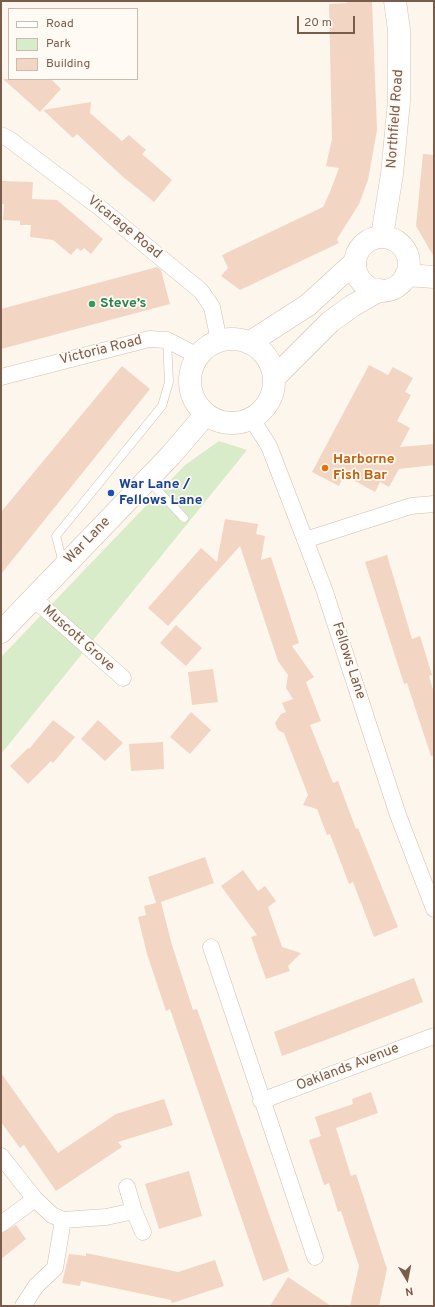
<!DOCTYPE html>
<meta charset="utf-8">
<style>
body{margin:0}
#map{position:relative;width:435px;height:1307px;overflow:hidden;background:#fdf6ec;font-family:Overpass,sans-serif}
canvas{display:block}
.frame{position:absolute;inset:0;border:2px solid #7a5c4d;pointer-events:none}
.legend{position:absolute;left:8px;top:8px;width:130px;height:72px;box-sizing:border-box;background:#fffaf3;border:1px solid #cabbb1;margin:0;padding:5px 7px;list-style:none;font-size:12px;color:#7a5c4d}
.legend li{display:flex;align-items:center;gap:8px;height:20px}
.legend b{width:20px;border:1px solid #cabbb1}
.north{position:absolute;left:387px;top:1259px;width:40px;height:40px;-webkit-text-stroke:3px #fffaf3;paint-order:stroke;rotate:170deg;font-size:11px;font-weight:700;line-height:16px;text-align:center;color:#7a5c4d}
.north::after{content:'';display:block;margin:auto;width:14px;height:18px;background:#7a5c4d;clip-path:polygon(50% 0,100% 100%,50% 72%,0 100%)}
.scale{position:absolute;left:297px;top:16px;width:58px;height:18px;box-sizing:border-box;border:2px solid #7a5c4d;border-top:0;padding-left:5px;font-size:12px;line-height:14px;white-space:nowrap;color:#7a5c4d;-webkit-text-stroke:3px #fffaf3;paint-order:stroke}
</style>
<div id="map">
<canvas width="435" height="1307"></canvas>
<div class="frame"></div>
<ul class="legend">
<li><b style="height:5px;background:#fff"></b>Road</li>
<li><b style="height:11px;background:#d8ecc9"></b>Park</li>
<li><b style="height:11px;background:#f3d5c3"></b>Building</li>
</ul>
<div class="north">N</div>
<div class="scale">20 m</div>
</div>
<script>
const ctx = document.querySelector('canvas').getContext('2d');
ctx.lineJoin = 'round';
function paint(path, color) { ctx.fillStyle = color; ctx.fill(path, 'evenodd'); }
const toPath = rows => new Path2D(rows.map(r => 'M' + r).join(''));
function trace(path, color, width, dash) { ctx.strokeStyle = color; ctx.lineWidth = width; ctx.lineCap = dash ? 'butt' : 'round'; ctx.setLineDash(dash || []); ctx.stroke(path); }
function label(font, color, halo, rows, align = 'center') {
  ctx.font = font + ' Overpass,sans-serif'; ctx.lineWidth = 3.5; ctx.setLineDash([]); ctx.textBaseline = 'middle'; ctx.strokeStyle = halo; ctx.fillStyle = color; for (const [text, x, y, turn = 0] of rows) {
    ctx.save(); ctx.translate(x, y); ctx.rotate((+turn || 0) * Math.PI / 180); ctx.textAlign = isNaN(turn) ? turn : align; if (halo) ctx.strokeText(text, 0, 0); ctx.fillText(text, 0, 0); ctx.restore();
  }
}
paint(toPath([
 [219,441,247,450,1,754,1,657,185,465]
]), '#d8ecc9');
paint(toPath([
 [347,1,372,1,377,130,368,180,359,204,337,239,339,243,240,290,221,276,228,268,222,255,323,207,330,192,339,168,326,166,332,139,329,4,347,3],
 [3,79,51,79,61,89,40,112],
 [91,102,90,113,122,141,129,135,146,150,142,154,172,180,154,202,122,176,77,134,73,138,43,110],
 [423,154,434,155,434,257,416,226],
 [1,181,33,182,32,199,57,200,103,239,91,254,84,248,81,251,77,248,71,255,53,240,30,237,31,225,20,225,20,221,3,220,4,204,1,204],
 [157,267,161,270,170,304,1,349,1,309],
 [369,365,388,375,393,367,413,378,405,392,411,395,397,421,410,428,400,447,434,444,434,465,399,469,389,487,380,482,375,492,344,475,339,486,312,472],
 [122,366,150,389,1,574,1,512],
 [225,519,258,524,256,534,265,536,261,560,271,557,299,643,292,646,314,677,306,682,321,721,310,725,333,783,338,781,356,829,358,828,398,927,374,937,353,882,349,884,330,834,327,835,317,809,303,805,308,795,284,733,278,730,275,723,281,714,286,712,282,703,293,699,286,688,288,675,278,661,240,546,168,626,148,608,201,548,217,562],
 [387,555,412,639,420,636,432,675,429,676,434,693,434,756,431,756,407,683,404,684,365,562],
 [176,625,202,648,186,666,160,643],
 [213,669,218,702,192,705,188,672],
 [191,712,211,730,190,754,170,737],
 [53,720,75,737,53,763,51,761,28,784,10,766,28,748,29,749],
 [98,720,123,743,105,761,81,739],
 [163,742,164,769,131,771,129,744],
 [205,857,214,883,161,902,172,945,193,1010,197,1009,289,1271,263,1281,170,1009,166,1011,147,954,138,917,146,915,144,906,156,903,148,877],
 [243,870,258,891,265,886,276,901,268,907,282,947,301,953,288,966,290,971,266,979,251,937,257,935,221,886],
 [414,978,423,1002,331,1038,282,1056,274,1032],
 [1,1073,58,1153,116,1114,164,1099,173,1125,118,1142,122,1147,56,1191,24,1145,20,1148,1,1122],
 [371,1092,378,1113,336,1128,351,1176,356,1174,387,1269,379,1306,350,1306,359,1266,341,1211,338,1212,329,1183,324,1185,309,1140,321,1136,315,1117,353,1104,352,1099],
 [189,1171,202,1216,159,1229,145,1184],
 [16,1225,26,1239,1,1259,1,1233],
 [86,1253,178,1272,215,1260,224,1286,172,1303,171,1300,81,1281,80,1286,62,1283,69,1254,86,1256],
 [288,1277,331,1306,270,1306]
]), '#f3d5c3');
const lane = toPath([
 [148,480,184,518],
 [63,563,56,536,162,406,169,382,167,340]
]);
const street = toPath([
 [1,135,9,139,99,207,201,291,212,307,219,341],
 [1,377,149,339,167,340,198,356],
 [251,418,269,446,324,589,398,815,434,909],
 [305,540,411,506,434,504],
 [34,599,123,678],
 [211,947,315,1257],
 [261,1101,434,1036],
 [1,1156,35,1199,52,1215,63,1220,106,1217,134,1211],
 [127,1187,134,1211,143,1232],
 [1,1224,35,1199],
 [23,1306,36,1286,55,1268,63,1220]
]);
const secondary = toPath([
 [382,236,392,174,399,101,399,30,395,1],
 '355 264a27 27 0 1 1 54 0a27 27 0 1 1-54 0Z',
 [406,275,434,277],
 '190 381a42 42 0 1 1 84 0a42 42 0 1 1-84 0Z',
 [249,343,308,305,355,262],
 [274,378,330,322,352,306,380,290],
 [1,632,171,455,206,414]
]);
trace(lane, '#d1beb0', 9);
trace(street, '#d1beb0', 17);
trace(secondary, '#d6c0b0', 23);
trace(lane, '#fff', 8);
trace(street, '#fff', 16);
trace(secondary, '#fff', 22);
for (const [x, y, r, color] of [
 [92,304,4,"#2e9e5b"],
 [325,468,4,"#e8710a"],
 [111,493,4,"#1a4fb4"]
]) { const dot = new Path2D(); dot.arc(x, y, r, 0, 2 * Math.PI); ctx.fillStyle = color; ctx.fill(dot); trace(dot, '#fffaf3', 1.5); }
label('14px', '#7a5c4d', '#fffaf3', [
 ["Northfield Road",396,119,-86],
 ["Vicarage Road",124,228,39],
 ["Victoria Road",101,351,-14],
 ["War Lane",88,541,-46],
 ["Muscott Grove",78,639,42],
 ["Fellows Lane",348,661,72],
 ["Oaklands Avenue",348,1068,-21]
]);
label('bold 14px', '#27864d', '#fffaf3', [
 ["Steve’s",100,304]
], 'left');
label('bold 14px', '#c56008', '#fffaf3', [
 ["Harborne",333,460],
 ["Fish Bar",333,476]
], 'left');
label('bold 14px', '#164399', '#fffaf3', [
 ["War Lane /",119,485],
 ["Fellows Lane",119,501]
], 'left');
</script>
